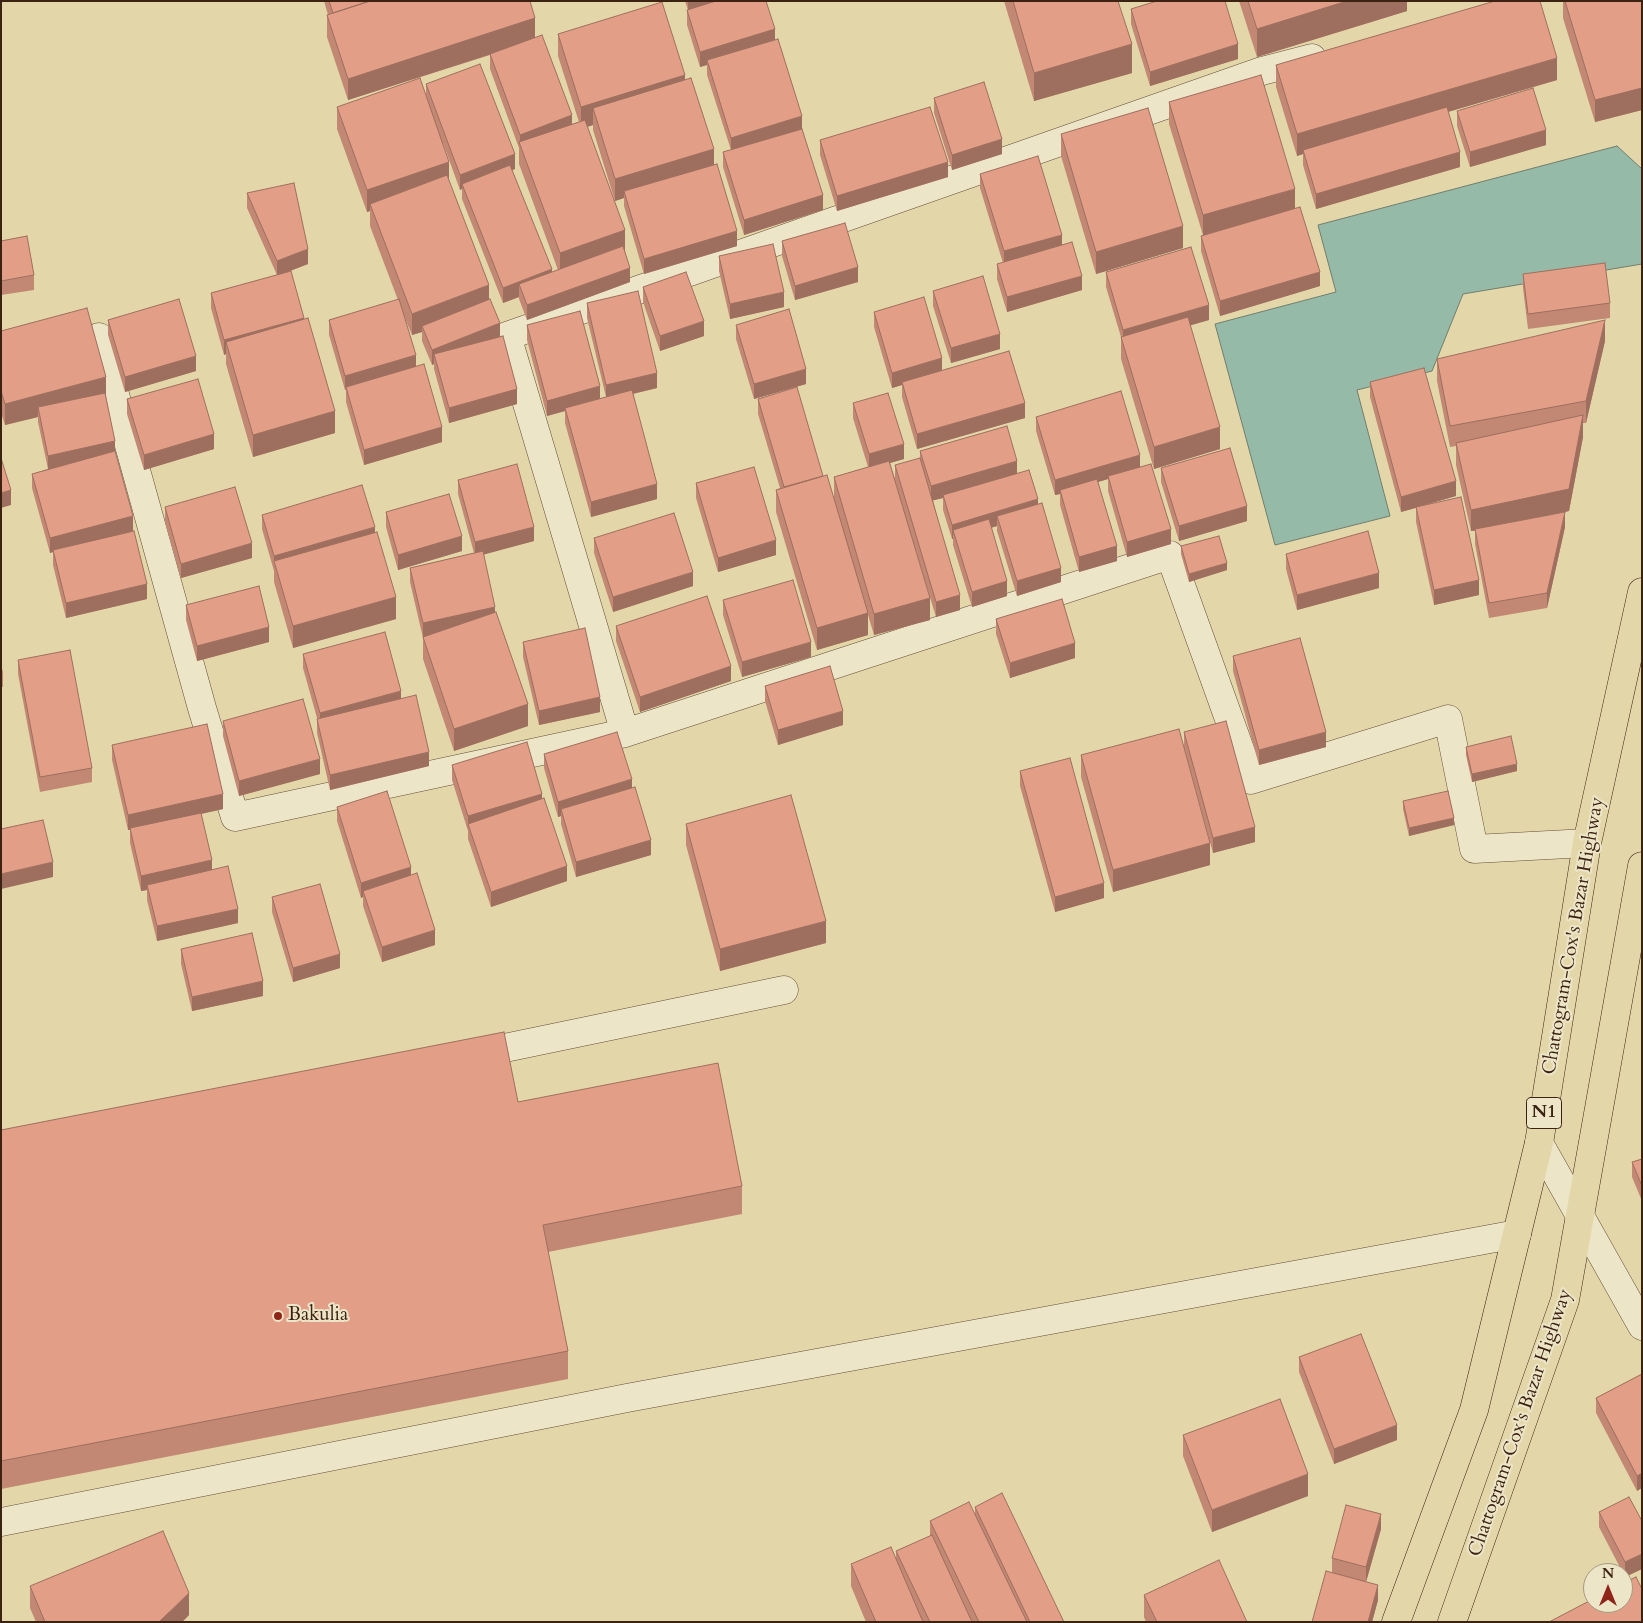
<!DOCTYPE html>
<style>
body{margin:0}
#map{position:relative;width:1643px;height:1623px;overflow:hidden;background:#e3d7aa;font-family:Cardo,serif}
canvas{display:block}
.frame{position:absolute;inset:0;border:2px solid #3b2212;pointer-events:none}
.north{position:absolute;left:1583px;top:1563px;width:50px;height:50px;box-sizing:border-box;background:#ede5c8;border:1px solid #a6977f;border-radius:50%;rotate:0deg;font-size:14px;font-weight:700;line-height:20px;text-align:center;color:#3b2212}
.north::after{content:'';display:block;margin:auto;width:18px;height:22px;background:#8f2418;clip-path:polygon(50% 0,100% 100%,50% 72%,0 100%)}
</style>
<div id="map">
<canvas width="1643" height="1623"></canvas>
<div class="frame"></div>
<div class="north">N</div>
</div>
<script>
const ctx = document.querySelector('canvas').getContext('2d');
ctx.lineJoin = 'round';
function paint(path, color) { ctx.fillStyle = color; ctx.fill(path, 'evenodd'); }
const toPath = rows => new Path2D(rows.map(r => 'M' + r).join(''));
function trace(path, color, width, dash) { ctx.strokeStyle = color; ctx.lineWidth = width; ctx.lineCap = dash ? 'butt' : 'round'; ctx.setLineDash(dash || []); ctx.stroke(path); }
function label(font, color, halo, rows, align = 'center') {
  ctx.font = font + ' Cardo,serif'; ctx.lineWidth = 4; ctx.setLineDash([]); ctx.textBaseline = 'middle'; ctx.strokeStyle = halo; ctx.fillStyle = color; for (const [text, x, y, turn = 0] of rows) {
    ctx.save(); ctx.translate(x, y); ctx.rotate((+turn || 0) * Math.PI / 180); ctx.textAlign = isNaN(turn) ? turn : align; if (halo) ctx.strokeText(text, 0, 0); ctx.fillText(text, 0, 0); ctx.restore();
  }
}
const water = toPath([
 [1617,146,1642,169,1642,264,1463,294,1432,371,1357,390,1390,516,1275,545,1215,324,1336,292,1318,225,1617,146]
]);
paint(water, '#95baa8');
trace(water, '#717d6c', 1);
const street = toPath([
 [99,337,202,708,235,817,625,733,1170,555,1251,780,1448,719,1474,849,1587,843],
 [625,733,507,336,1262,71,1312,58],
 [471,1055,784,990],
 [1539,1143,1642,1326],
 [1,1522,627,1398,1517,1234]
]);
const highway = toPath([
 [1396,1622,1474,1410,1539,1143,1587,843,1642,592],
 [1452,1622,1565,1300,1642,866]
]);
trace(street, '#654f38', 29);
trace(highway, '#3b2212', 29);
trace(street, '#ede5c8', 28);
trace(highway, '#e3d7aa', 28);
paint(toPath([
 [324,1,530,1,535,37,572,124,579,122,558,56,558,34,685,80,714,164,737,246,644,274,624,206,624,198,615,201,593,130,593,125,587,127,625,251,630,282,527,320,519,299,519,297,503,303,462,199,462,189,460,190,443,143,449,182,489,299,500,337,517,404,449,423,434,369,434,364,432,365,422,341,422,332,412,335,404,316,416,367,442,442,364,465,346,402,346,390,345,390,329,335,329,320,398,300,370,226,370,211,367,212,337,129,337,107,426,95,426,84,515,169,512,170,552,272,558,270,519,164,519,148,490,69,490,55,348,100,327,37,327,15,328,15],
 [685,1,766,1,775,39,802,131,823,210,744,235,723,167,723,152,731,150,707,75,707,65,700,67,687,25,687,10,688,10],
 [1004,1,1118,1,1132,73,1034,101],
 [1239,1,1407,1,1407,11,1257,57],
 [1563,1,1642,1,1642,110,1595,122,1563,18],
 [1131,9,1238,59,1150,86,1131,24],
 [1276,65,1557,80,1448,112,1460,167,1316,209,1303,165,1303,154,1297,156,1276,87],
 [934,98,1002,154,952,170,934,113],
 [1169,102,1295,208,1320,286,1220,316,1201,251,1201,236,1203,235,1169,124],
 [1457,111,1546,145,1470,167,1457,126],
 [1061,134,1183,248,1096,274,1061,156],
 [820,140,948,177,837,211,820,155],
 [980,174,1062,245,1082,290,1007,312,997,279,997,264,1003,263,980,188],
 [247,193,308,264,287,272,304,319,335,433,253,457,226,364,226,354,224,355,211,308,211,293,277,275,247,208],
 [1,241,34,275,34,290,1,295],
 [782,241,858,282,795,300,782,256],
 [719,256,784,307,730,319,719,271],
 [1106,272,1209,320,1190,325,1220,449,1154,469,1121,359,1121,337,1106,287],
 [1523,274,1610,303,1610,318,1528,329,1523,288],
 [643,287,704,336,660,351,643,302],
 [933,291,1000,349,951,363,933,306],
 [587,303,657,388,633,394,657,499,591,517,565,423,565,411,547,416,527,340,527,325,600,399,606,397,587,318],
 [874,312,942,371,1025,418,917,449,902,397,902,385,892,388,874,327],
 [108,320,196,371,125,392,108,335],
 [736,325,806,384,754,399,736,339],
 [1,331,106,396,115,451,133,531,117,535,147,599,66,618,53,565,53,552,50,553,32,488,32,474,48,469,38,422,38,417,5,425,1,413],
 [1605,341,1586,423,1583,423,1583,437,1569,511,1551,515,1565,527,1547,608,1489,618,1475,544,1475,531,1471,531,1456,465,1456,446,1450,447,1437,381,1437,359],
 [1370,382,1456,496,1420,506,1479,595,1434,605,1416,522,1416,508,1401,512,1370,397],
 [127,399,214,449,144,470,127,414],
 [758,399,834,497,834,477,868,467,853,418,853,403,904,459,890,463,895,479,895,465,920,460,920,451,1017,473,1038,504,1061,582,1017,596,997,531,997,526,991,528,1007,596,972,607,953,545,953,539,952,539,943,510,943,498,933,500,960,610,936,617,903,509,930,620,874,635,868,615,868,635,817,650,776,512,776,490,780,488,758,414],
 [1036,417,1140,467,1171,544,1127,557,1108,491,1108,479,1098,482,1117,561,1079,572,1060,505,1060,494,1055,495,1036,431],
 [1161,468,1247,521,1179,541,1161,482],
 [458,480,534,541,483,554,495,612,528,726,454,751,423,659,423,638,410,582,410,568,474,553,458,494],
 [696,483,776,555,718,572,696,498],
 [165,507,252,558,181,578,165,522],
 [386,512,462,551,398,570,386,527],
 [262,515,375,532,396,619,293,648,274,582,274,571,262,529],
 [594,538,693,586,613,612,594,553],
 [1181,546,1227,570,1189,582,1181,554],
 [1286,554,1379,588,1297,610,1286,569],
 [723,600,811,657,742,677,723,615],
 [186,605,269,642,197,661,186,620],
 [996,619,1075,658,1010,678,996,634],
 [616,626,731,681,640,712,616,641],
 [523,642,600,712,539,725,523,657],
 [303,654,401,699,429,766,330,790,317,733,317,718,303,668],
 [1233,656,1326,747,1259,765,1233,671],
 [18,660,92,768,92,782,40,792,18,674],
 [1,665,3,672,3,687,1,687],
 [765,686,843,725,778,745,765,701],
 [223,721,320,774,239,796,223,736],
 [1184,732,1255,842,1213,853,1184,747],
 [112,745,223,809,201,814,212,870,238,923,157,941,147,900,147,890,141,891,130,843,130,830,128,830,112,760],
 [1466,747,1517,771,1472,782,1466,755],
 [544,754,632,788,651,855,576,877,561,824,561,816,558,817,544,768],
 [1081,755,1210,865,1113,892,1081,777],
 [452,765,542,798,567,881,491,907,468,839,468,831,452,780],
 [1020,771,1104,898,1055,912,1020,786],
 [1403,801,1454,825,1409,836,1403,809],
 [337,807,411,875,435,945,382,962,363,906,363,897,361,898,337,821],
 [686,824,826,943,720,971,686,845],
 [272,897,340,968,293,982,272,912],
 [181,949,263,996,192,1011,181,964],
 [518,1102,742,1186,742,1214,548,1252,568,1351,568,1379,1,1489,1,1130],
 [1642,1159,1642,1201,1632,1177,1632,1162],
 [1299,1357,1397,1440,1334,1464,1299,1372],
 [1642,1374,1637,1491,1596,1413,1596,1398],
 [1183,1435,1308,1496,1212,1532,1183,1456],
 [975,1507,1064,1622,866,1622,851,1586,851,1564,896,1560,896,1551,930,1536,930,1521,975,1515],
 [1599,1512,1642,1521,1642,1569,1625,1577,1599,1527],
 [1381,1529,1366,1582,1378,1600,1372,1622,1312,1622,1332,1573,1332,1558],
 [30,1586,189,1615,182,1622,36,1622,30,1608],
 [1144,1595,1247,1622,1146,1622,1144,1617]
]), '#c28874');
paint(toPath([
 [688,1,723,1,688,12],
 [1347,1,1407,1,1407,11,1257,57,1257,29],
 [535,18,535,40,348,100,348,79],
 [775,29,775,44,707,60,707,65,700,67,700,52],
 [1132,44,1132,73,1034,101,1034,73],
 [1238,44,1238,59,1150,86,1150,72],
 [1557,58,1557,80,1304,154,1303,150,1303,154,1297,156,1297,134],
 [685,75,685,96,593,108,593,125,581,129,581,107],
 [1642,88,1642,110,1595,122,1595,100],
 [572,115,572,130,520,144,520,135],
 [802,116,802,131,731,153,731,138],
 [1546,130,1546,145,1470,167,1470,152],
 [1002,139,1002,154,952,170,952,155],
 [714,149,714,171,624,191,624,198,615,201,615,179],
 [1460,152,1460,167,1316,209,1316,194],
 [515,154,515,169,463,189,462,184,462,189,460,190,460,175],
 [449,162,449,184,370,204,370,211,367,212,367,190],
 [948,162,948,177,837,211,837,196],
 [1295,189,1295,210,1203,237,1203,215],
 [823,195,823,210,744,235,744,220],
 [1183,226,1183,248,1096,274,1096,252],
 [625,230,625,251,560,275,560,253],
 [737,231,737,246,644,274,644,259],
 [1062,235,1062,249,1004,266,1004,251],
 [308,249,308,264,277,276,277,261],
 [858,267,858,282,795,300,795,286],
 [630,268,630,282,527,320,527,305],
 [552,269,552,284,519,284,519,297,503,303,503,288],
 [1320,272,1320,286,1220,316,1220,301],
 [1082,276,1082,290,1007,312,1007,297],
 [489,285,489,307,422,326,422,332,412,335,412,314],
 [784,292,784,307,730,319,730,304],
 [1209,305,1209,320,1123,345,1123,330],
 [304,318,304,333,226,342,226,354,224,355,224,340],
 [1605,320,1605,341,1586,423,1586,401],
 [704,321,704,336,660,351,660,336],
 [500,323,500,338,434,354,434,364,432,365,432,350],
 [1000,334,1000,349,951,363,951,348],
 [416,355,416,370,346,387,345,390,345,376],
 [196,356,196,371,125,392,125,377],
 [942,358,942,373,902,382,902,385,892,388,892,373],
 [806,369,806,384,754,399,754,384],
 [657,373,657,388,606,400,606,385],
 [106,377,106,399,38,407,38,417,5,425,5,404],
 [600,386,600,401,565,408,565,411,547,416,547,401],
 [517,389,517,404,449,423,449,408],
 [1025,403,1025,418,917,449,917,434],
 [335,411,335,433,253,457,253,435],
 [1583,415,1583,437,1569,511,1471,531,1471,510],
 [442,427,442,442,364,465,364,450],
 [1220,427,1220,449,1154,469,1154,447],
 [214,434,214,449,144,470,144,455],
 [115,441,115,456,48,470,48,456],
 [904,444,904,459,869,469,869,454],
 [1140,455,1140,470,1108,476,1108,479,1061,493,1060,490,1060,494,1055,495,1055,480],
 [1017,461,1017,476,943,495,943,498,931,501,931,486],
 [1456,481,1456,496,1401,512,1401,497],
 [657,484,657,499,591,517,591,502],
 [11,490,11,505,1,508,1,493],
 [1038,499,1038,514,997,516,997,526,956,538,953,530,953,539,952,539,952,525],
 [1247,506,1247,521,1179,541,1179,526],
 [1565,512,1565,527,1547,608,1547,593],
 [133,516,133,531,53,552,53,550,53,552,50,553,50,538],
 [375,527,375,541,274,561,274,556],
 [534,527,534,541,475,557,475,542],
 [1171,529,1171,544,1127,557,1127,542],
 [462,536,462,551,398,570,398,555],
 [776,540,776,555,718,572,718,558],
 [252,543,252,558,181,578,181,564],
 [1117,546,1117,561,1079,572,1079,557],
 [1227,563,1227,570,1189,582,1189,574],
 [1061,568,1061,582,1017,596,1017,581],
 [693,572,693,586,613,612,613,597],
 [1379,573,1379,588,1297,610,1297,595],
 [1479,580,1479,595,1434,605,1434,590],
 [1007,581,1007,596,972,607,972,592],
 [147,584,147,599,66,618,66,603],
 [960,595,960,610,936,617,936,602],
 [396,597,396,619,293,648,293,626],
 [930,598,930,620,874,635,874,614],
 [495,607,495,621,423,638,423,623],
 [868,613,868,635,817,650,817,628],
 [269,627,269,642,197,661,197,646],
 [811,642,811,657,742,677,742,662],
 [1075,643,1075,658,1010,678,1010,663],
 [731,666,731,681,640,712,640,697],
 [401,691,401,706,320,728,320,713],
 [600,697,600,712,539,725,539,711],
 [528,704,528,726,454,751,454,729],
 [843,711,843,725,778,745,778,730],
 [1326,732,1326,747,1259,765,1259,750],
 [429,752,429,766,330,790,330,775],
 [320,759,320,774,239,796,239,781],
 [1517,764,1517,771,1472,782,1472,774],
 [632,779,632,794,561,809,561,816,558,817,558,802],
 [223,794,223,809,128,830,128,815],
 [542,794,542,809,468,824,468,816],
 [1454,818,1454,825,1409,836,1409,828],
 [1255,827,1255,842,1213,853,1213,838],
 [651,840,651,855,576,877,576,862],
 [1210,843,1210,865,1113,892,1113,870],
 [212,860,212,875,147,885,147,890,141,891,141,876],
 [53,862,53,877,1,889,1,874],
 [567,866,567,881,491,907,491,892],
 [411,867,411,882,363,891,363,897,361,898,361,883],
 [1104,883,1104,898,1055,912,1055,897],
 [238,909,238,923,157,941,157,926],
 [826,921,826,943,720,971,720,949],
 [435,930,435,945,382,962,382,947],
 [340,954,340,968,293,982,293,968],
 [263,981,263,996,192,1011,192,997],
 [1397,1425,1397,1440,1334,1464,1334,1449],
 [1642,1473,1642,1488,1637,1491,1637,1476],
 [1308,1474,1308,1496,1212,1532,1212,1510],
 [1381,1514,1381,1529,1366,1582,1366,1567],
 [1642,1554,1642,1569,1625,1577,1625,1562],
 [1378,1585,1378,1600,1372,1622,1368,1622],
 [189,1593,189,1615,182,1622,159,1622]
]), '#9e6f5e');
const building = toPath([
 [329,1,370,1,333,13,329,1],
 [370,1,530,1,535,18,348,79,327,15,370,1],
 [716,1,766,1,775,29,700,52,687,10,716,1],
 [1013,1,1118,1,1132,44,1034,73,1013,1],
 [1157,1,1225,1,1238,44,1150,72,1131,9,1157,1],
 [1248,1,1347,1,1257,29,1248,1],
 [1495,1,1540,1,1557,58,1297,134,1276,65,1495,1],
 [1565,1,1642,1,1642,88,1595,100,1565,1],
 [662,2,685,75,581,107,558,34,662,2],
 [542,35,572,115,520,135,490,54,542,35],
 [778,39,802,116,731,138,707,60,778,39],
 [480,64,515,154,460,175,426,84,480,64],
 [1261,75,1295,189,1203,215,1169,102,1261,75],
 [420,78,449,162,367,190,337,107,420,78],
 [691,78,714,149,615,179,593,108,691,78],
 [984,82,1002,139,952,155,934,98,984,82],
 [1533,88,1546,130,1470,152,1457,111,1533,88],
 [930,107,948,162,837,196,820,140,930,107],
 [1447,107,1460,152,1316,194,1303,150,1447,107],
 [1148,108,1183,226,1096,252,1061,134,1148,108],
 [585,120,625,230,560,253,519,142,585,120],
 [802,129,823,195,744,220,723,152,802,129],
 [1038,156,1062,235,1004,251,980,174,1038,156],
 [717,164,737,231,644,259,624,191,717,164],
 [510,165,552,269,503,288,462,184,510,165],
 [447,175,489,285,412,314,370,204,447,175],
 [294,183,308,249,277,261,247,193,294,183],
 [1300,207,1320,272,1220,301,1201,236,1300,207],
 [845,223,858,267,795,286,782,241,845,223],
 [27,236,34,275,1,281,1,241,27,236],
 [1072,242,1082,276,1007,297,997,264,1072,242],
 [773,244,784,292,730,304,719,256,773,244],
 [623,246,630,268,527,305,519,284,623,246],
 [1191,247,1209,305,1123,330,1106,272,1191,247],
 [1605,263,1610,303,1528,314,1523,274,1605,263],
 [291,271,304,318,224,340,211,293,291,271],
 [686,272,704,321,660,336,643,287,686,272],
 [983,276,1000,334,951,348,933,291,983,276],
 [638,291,657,373,606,385,587,303,638,291],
 [924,297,942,358,892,373,874,312,924,297],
 [179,299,196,356,125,377,108,320,179,299],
 [399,299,416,355,345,376,329,320,399,299],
 [490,299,500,323,432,350,422,326,490,299],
 [87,308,106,377,5,404,1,391,1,331,87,308],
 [789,309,806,369,754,384,736,325,789,309],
 [580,311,600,386,547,401,527,325,580,311],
 [1188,317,1220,427,1154,447,1121,337,1188,317],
 [308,318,335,411,253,435,226,342,308,318],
 [1605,320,1586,401,1450,426,1437,359,1605,320],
 [503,336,517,389,449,408,434,354,503,336],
 [1009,351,1025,403,917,434,902,382,1009,351],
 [424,364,442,427,364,450,346,387,424,364],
 [1424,368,1456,481,1401,497,1370,382,1424,368],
 [198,379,214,434,144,455,127,399,198,379],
 [797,387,823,476,784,487,758,399,797,387],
 [632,390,657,484,591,502,565,408,632,390],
 [1121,391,1140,455,1055,480,1036,417,1121,391],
 [105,393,115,441,48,456,38,407,105,393],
 [888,393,904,444,869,454,853,403,888,393],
 [1583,415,1569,489,1471,510,1456,443,1583,415],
 [1007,426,1017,461,931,486,920,451,1007,426],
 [1230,448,1247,506,1179,526,1161,468,1230,448],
 [115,451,133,516,50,538,32,474,115,451],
 [1,458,11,490,1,493,1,458],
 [920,458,960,595,936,602,895,465,920,458],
 [889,461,930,598,874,614,834,477,889,461],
 [517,464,534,527,475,542,458,480,517,464],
 [1151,464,1171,529,1127,542,1108,476,1151,464],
 [754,467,776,540,718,558,696,483,754,467],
 [1029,470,1038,499,952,525,943,495,1029,470],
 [827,475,868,613,817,628,776,490,827,475],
 [1097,479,1117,546,1079,557,1060,490,1097,479],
 [362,485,375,527,274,556,262,515,362,485],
 [235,487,252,543,181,564,165,507,235,487],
 [449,494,462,536,398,555,386,512,449,494],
 [1461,497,1479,580,1434,590,1416,507,1461,497],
 [1042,503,1061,568,1017,581,997,516,1042,503],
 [1565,512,1547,593,1489,603,1475,529,1565,512],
 [674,513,693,572,613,597,594,538,674,513],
 [989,519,1007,581,972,592,953,530,989,519],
 [134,531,147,584,66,603,53,550,134,531],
 [1368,531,1379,573,1297,595,1286,554,1368,531],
 [377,532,396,597,293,626,274,561,377,532],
 [1219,536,1227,563,1189,574,1181,546,1219,536],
 [483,551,495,607,423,623,410,568,483,551],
 [793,580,811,642,742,662,723,600,793,580],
 [259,586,269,627,197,646,186,605,259,586],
 [707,596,731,666,640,697,616,626,707,596],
 [1062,599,1075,643,1010,663,996,619,1062,599],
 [496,612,528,704,454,729,423,637,496,612],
 [585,628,600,697,539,711,523,642,585,628],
 [385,632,401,691,320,713,303,654,385,632],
 [1300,638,1326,732,1259,750,1233,656,1300,638],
 [70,650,92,768,40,777,18,660,70,650],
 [830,666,843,711,778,730,765,686,830,666],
 [416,695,429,752,330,775,317,719,416,695],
 [303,699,320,759,239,781,223,721,303,699],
 [1226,721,1255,827,1213,838,1184,732,1226,721],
 [207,724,223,794,128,815,112,745,207,724],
 [1179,729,1210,843,1113,870,1081,755,1179,729],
 [617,732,632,779,558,802,544,754,617,732],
 [1511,736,1517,764,1472,774,1466,747,1511,736],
 [527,742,542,794,468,816,452,765,527,742],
 [1070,758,1104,883,1055,897,1020,771,1070,758],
 [635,787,651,840,576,862,561,809,635,787],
 [387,791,411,867,361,883,337,807,387,791],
 [1448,791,1454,818,1409,828,1403,801,1448,791],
 [791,795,826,921,720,949,686,824,791,795],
 [544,798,567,866,491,892,468,824,544,798],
 [201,813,212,860,141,876,130,828,201,813],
 [43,820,53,862,1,874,1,829,43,820],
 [228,866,238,909,157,926,147,885,228,866],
 [417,873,435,930,382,947,363,891,417,873],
 [320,884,340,954,293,968,272,897,320,884],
 [252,933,263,981,192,997,181,949,252,933],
 [504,1032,518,1102,718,1063,742,1186,543,1225,568,1351,1,1461,1,1130,504,1032],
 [1642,1159,1642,1186,1632,1162,1642,1159],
 [1361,1334,1397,1425,1334,1449,1299,1357,1361,1334],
 [1642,1374,1642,1473,1637,1476,1596,1398,1642,1374],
 [1280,1399,1308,1474,1212,1510,1183,1435,1280,1399],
 [1002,1493,1064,1622,1030,1622,975,1507,1002,1493],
 [1629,1497,1642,1521,1642,1554,1625,1562,1599,1512,1629,1497],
 [969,1502,1027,1622,979,1622,930,1521,969,1502],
 [1346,1505,1381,1514,1366,1567,1332,1558,1346,1505],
 [163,1531,189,1593,159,1622,45,1622,30,1586,163,1531],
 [932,1535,972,1622,930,1622,896,1551,932,1535],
 [891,1547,923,1622,876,1622,851,1564,891,1547],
 [1219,1560,1247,1622,1157,1622,1144,1595,1219,1560],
 [1326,1571,1378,1585,1368,1622,1312,1622,1326,1571],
 [1636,1577,1642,1589,1642,1621,1639,1622,1549,1622,1593,1599,1593,1603,1623,1603,1623,1583,1636,1577]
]);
paint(building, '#e29e87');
trace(building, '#9e6f5e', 1);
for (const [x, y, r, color] of [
 [278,1316,5,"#8f2418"]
]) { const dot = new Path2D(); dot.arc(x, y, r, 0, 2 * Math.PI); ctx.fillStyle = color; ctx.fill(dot); trace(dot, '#ede5c8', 2); }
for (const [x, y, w] of [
 [1544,1113,35]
]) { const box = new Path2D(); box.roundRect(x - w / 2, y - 15.5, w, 31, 4); ctx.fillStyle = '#ede5c8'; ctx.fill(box); trace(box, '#3b2212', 1); }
label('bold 18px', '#3b2212', null, [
 ["N1",1544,1113]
]);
label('19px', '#3b2212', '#ede5c8', [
 ["Chattogram-Cox's Bazar Highway",1574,936,-80],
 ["Chattogram-Cox's Bazar Highway",1521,1423,-71]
]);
label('19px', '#3b2212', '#ede5c8', [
 ["Bakulia",288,1316]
], 'left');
</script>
